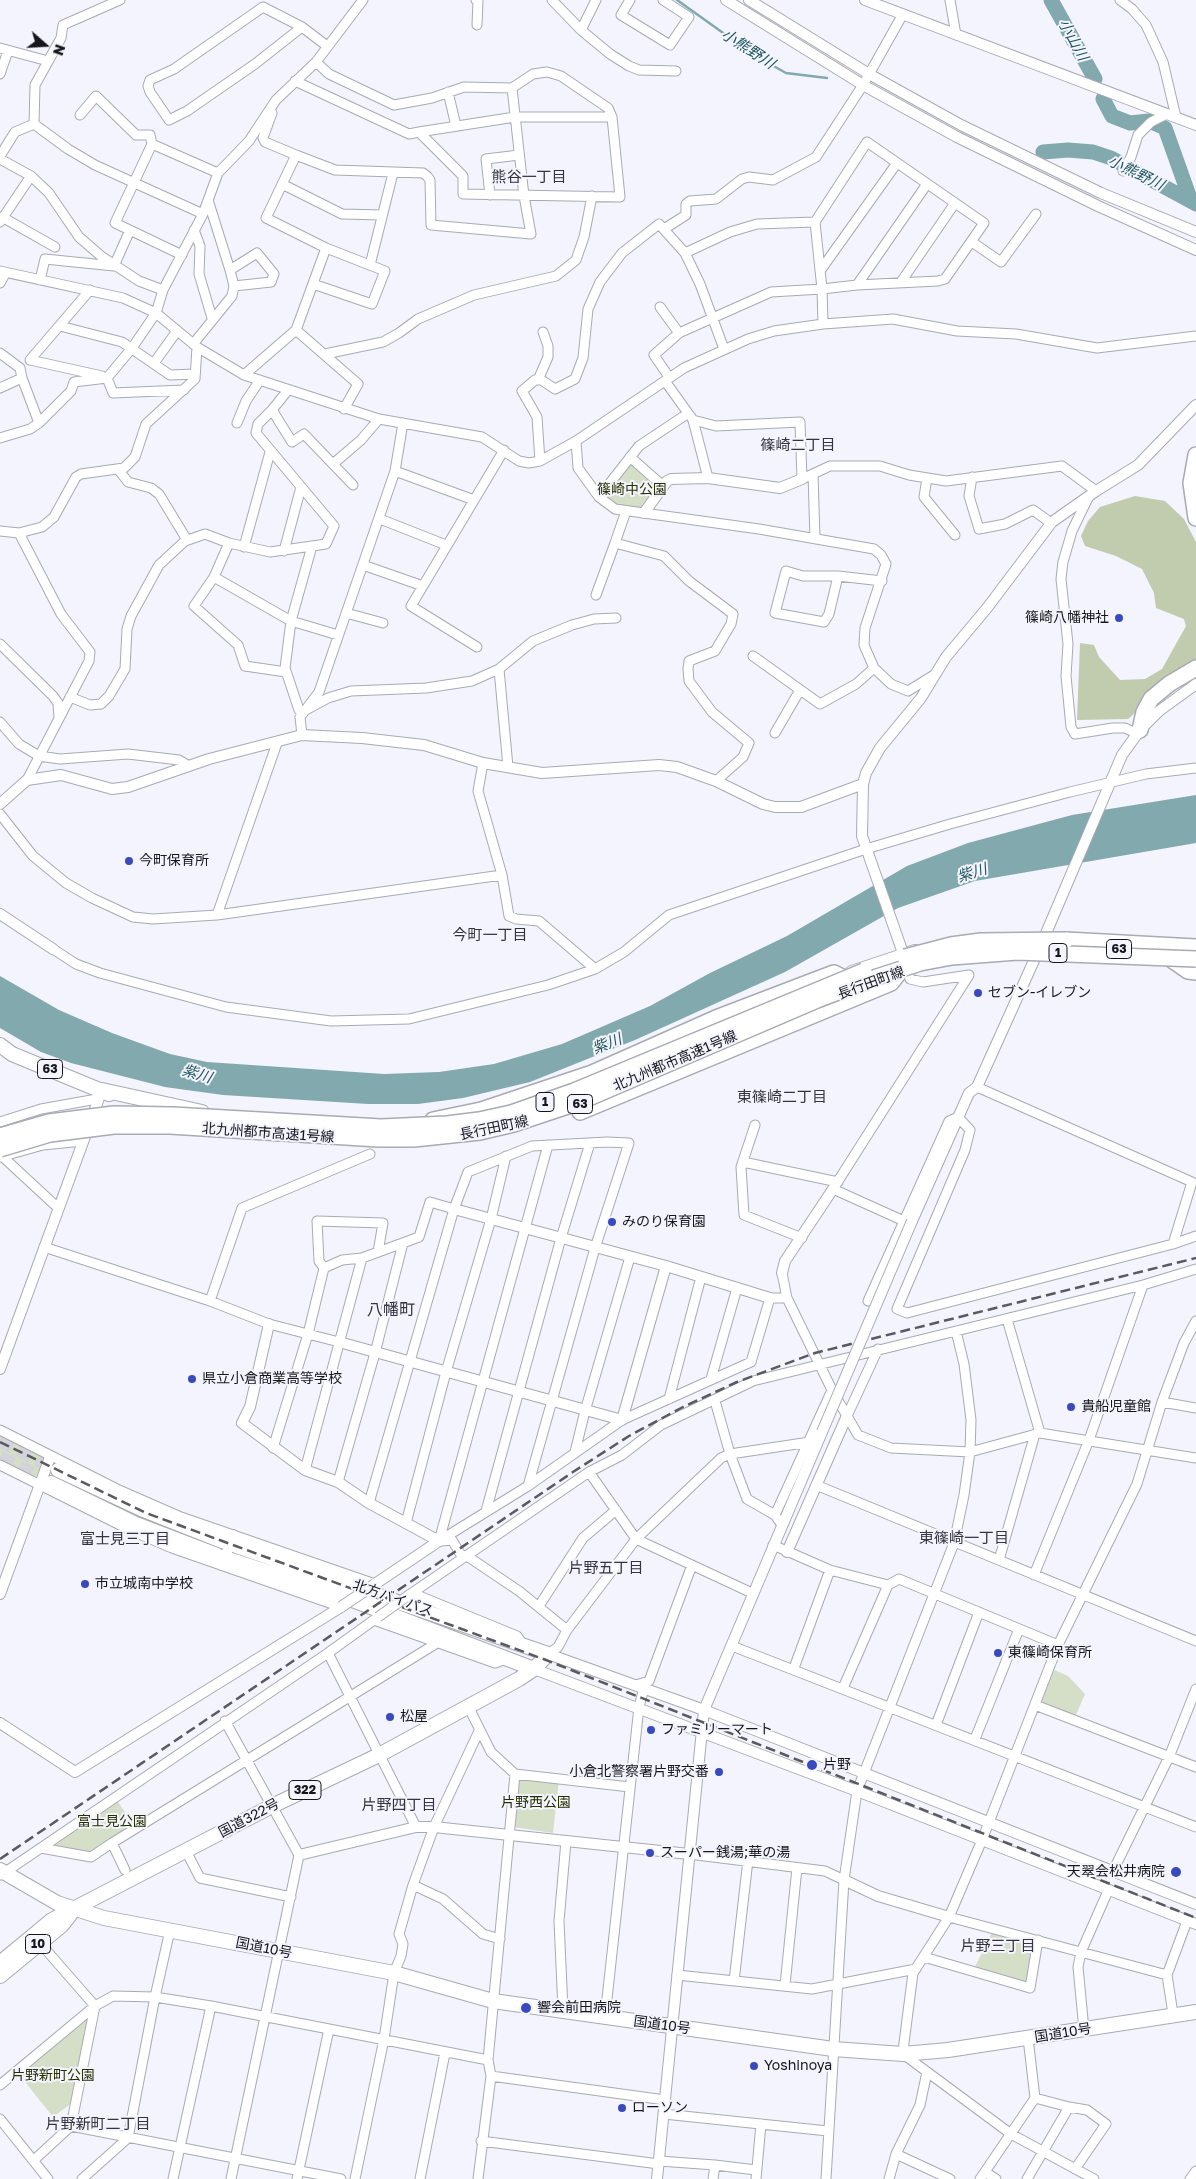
<!DOCTYPE html>
<meta charset="utf-8">
<style>
body{margin:0}
#map{position:relative;width:1196px;height:2179px;overflow:hidden;background:#f3f4fd;font-family:"Golos Text",sans-serif}
canvas{display:block}
.north{position:absolute;left:20px;top:20px;width:50px;height:50px;-webkit-text-stroke:4px #f3f4fd;paint-order:stroke;rotate:109deg;font-size:14px;font-weight:700;line-height:20px;text-align:center;color:#17171b}
.north::after{content:'';display:block;margin:auto;width:18px;height:22px;background:#17171b;clip-path:polygon(50% 0,100% 100%,50% 72%,0 100%)}
</style>
<div id="map">
<canvas width="1196" height="2179"></canvas>
<div class="north">N</div>
</div>
<script>
const ctx = document.querySelector('canvas').getContext('2d');
ctx.lineJoin = 'round';
function paint(path, color) { ctx.fillStyle = color; ctx.fill(path, 'evenodd'); }
const toPath = rows => new Path2D(rows.map(r => 'M' + r).join(''));
function trace(path, color, width, dash) { ctx.strokeStyle = color; ctx.lineWidth = width; ctx.lineCap = dash ? 'butt' : 'round'; ctx.setLineDash(dash || []); ctx.stroke(path); }
function label(font, color, halo, rows, align = 'center') {
  ctx.font = font + ' "Golos Text","Noto Sans JP",sans-serif'; ctx.lineWidth = 4; ctx.setLineDash([]); ctx.textBaseline = 'middle'; ctx.strokeStyle = halo; ctx.fillStyle = color; for (const [text, x, y, turn = 0] of rows) {
    ctx.save(); ctx.translate(x, y); ctx.rotate((+turn || 0) * Math.PI / 180); ctx.textAlign = isNaN(turn) ? turn : align; if (halo) ctx.strokeText(text, 0, 0); ctx.fillText(text, 0, 0); ctx.restore();
  }
}
paint(toPath([
 [630,457,663,486,644,513,626,511,599,497],
 [0,1433,43,1455,44,1459,39,1474,32,1478,0,1462],
 [1052,1669,1068,1676,1085,1694,1075,1717,1039,1702],
 [519,1774,559,1779,553,1833,513,1827],
 [116,1799,135,1827,91,1855,46,1847],
 [993,1930,1036,1942,1029,1986,974,1969],
 [85,2018,89,2020,72,2103,53,2117,18,2073]
]), '#d5dec7');
paint(toPath([
 [1135,496,1165,501,1184,519,1196,542,1196,660,1128,719,1077,720,1080,643,1094,645,1099,657,1120,680,1145,679,1162,669,1186,626,1184,619,1156,608,1154,593,1142,569,1116,556,1085,546,1081,536,1088,521,1100,507]
]), '#c1ccae');
paint(toPath([
 [1196,795,1196,843,975,881,898,908,785,972,635,1040,530,1082,463,1098,418,1104,368,1104,223,1095,165,1087,71,1063,41,1052,0,1028,0,976,59,1010,112,1033,170,1054,207,1062,384,1074,439,1072,494,1064,562,1044,650,1006,710,973,787,936,907,866,968,843,1072,815]
]), '#82a9ae');
trace(toPath([
 [677,0,754,55,786,73,827,78]
]), '#82a9ae', 2.5);
trace(toPath([
 [1051,0,1095,79],
 [1103,99,1112,116,1130,123,1149,121,1165,128,1191,201],
 [1043,152,1068,150,1093,152,1111,158,1196,204]
]), '#82a9ae', 15);
trace(toPath([
 [0,1440,58,1470],
 [0,1458,51,1483]
]), '#d2d3db', 14, [14, 7]);
const minor = toPath([
 [120,0,63,25,61,38,35,85,34,124,68,149,95,165,203,214],
 [476,0,478,1,477,25],
 [552,0,581,30,610,54,629,66,639,70,676,71],
 [630,0,621,15,670,45,689,17,663,0],
 [950,0,956,35],
 [1120,0,1132,9,1146,25,1163,62,1176,117],
 [263,7,302,27,255,64,187,111,169,120,150,92,148,86,150,80,174,69,263,7],
 [302,27,327,46],
 [581,30,596,0],
 [0,48,48,61],
 [316,62,329,74,394,105,432,98,464,87,512,88,533,74,547,72,561,76,608,108,612,117,620,197,463,194,463,176,419,132,515,117,612,117],
 [0,74,8,51],
 [295,81,409,134,419,132],
 [448,92,456,126],
 [272,113,263,138,265,142,296,155,335,170,423,173,427,176,430,180,431,225,531,234,524,196,512,88],
 [80,115,96,96,136,135,150,135,152,144],
 [296,155,266,218,326,248,385,271,372,304,313,284],
 [0,156,15,132,34,124],
 [0,159,31,176,49,193,79,237,101,256,139,281,163,290],
 [1123,171,1131,157,1138,135,1151,122,1167,114],
 [282,184,342,214,382,215],
 [490,195,486,159,519,155],
 [208,200,230,270],
 [2,217,55,247],
 [0,222,31,176],
 [664,229,686,215,686,204,690,201,716,199,742,179,749,177,773,180,816,157,863,85,903,14],
 [194,230,200,246,199,274,212,318],
 [972,242,1001,262,1036,214],
 [685,253,730,232,757,224,815,222],
 [182,255,115,223,152,144,218,173],
 [370,265,393,173],
 [0,271,123,298,156,313,197,347,244,375,379,419,482,437,519,461,529,463,540,461,576,441,684,368,748,339,774,331,823,324,893,319,957,331,1016,334,1097,348,1196,336],
 [820,271,897,163],
 [40,280,45,259,114,266,130,230],
 [901,282,955,203],
 [0,283,5,274],
 [857,285,927,184],
 [90,290,30,360,102,376],
 [660,307,679,333],
 [60,326,122,342,170,375,195,374],
 [296,330,358,384,344,409],
 [194,343,232,296,234,286,271,282,274,274,257,253,230,270,234,286],
 [0,353,20,368,22,378,0,388],
 [325,354,383,342,399,333,418,319,474,295,556,276,576,260,584,237,592,196],
 [154,363,177,331],
 [244,375,296,330,326,248],
 [669,377,654,355,679,333,771,292,822,289,857,285,938,281,945,279,984,223,867,142,815,222,822,289,823,324],
 [22,378,39,423],
 [107,378,113,393,184,390],
 [538,380,548,357,548,346,543,332],
 [665,381,693,420,708,478],
 [272,410,292,442,304,434,353,485],
 [693,420,716,426,800,422,802,479,830,466,880,466,909,475,946,481,1062,466,1096,491],
 [237,423,246,401,260,380],
 [0,438,30,429,39,423,71,391,74,382,107,378,132,348,156,313,163,290,203,214,218,173,249,141,276,100,316,62,363,0],
 [576,441,578,468,599,497,615,509,759,529,874,549,881,555,886,564,865,628,864,645,874,668,891,684,908,691,934,675],
 [630,457,663,486],
 [540,461,537,417,522,391,535,380,540,379,555,389,575,379,583,358,588,309,600,282,622,253,659,224,685,253,700,284,724,349],
 [333,464,361,440,379,419],
 [118,469,128,482,151,488,159,494,187,540],
 [395,471,474,500],
 [813,474,815,539],
 [972,477,969,496,979,529,1005,524,1033,510,1051,523],
 [927,478,924,497,955,535],
 [599,497,639,446,687,414],
 [1088,498,1072,531,1063,562,1061,579,1068,644,1066,676,1071,727,1075,734,1113,728,1125,728,1138,734],
 [626,511,615,543,664,556,689,581,733,614,731,624,715,651,689,661,688,669,689,681,712,712,749,743,743,757,716,781],
 [380,519,446,545],
 [0,531,19,533,42,527,54,517,76,477,81,474,124,468,135,457,146,424,195,379,197,347],
 [19,533,61,614,90,652,89,661,27,780],
 [229,543,214,577,194,606,238,645,245,666,286,672],
 [244,547,270,452],
 [284,551,301,487],
 [363,565,423,586],
 [838,576,803,576,786,571,775,613,824,622,829,614,838,576,882,581],
 [214,577,291,621,338,635],
 [596,595,615,543],
 [346,613,383,623],
 [0,644,53,696,58,703,59,718],
 [477,647,411,606,504,450],
 [753,656,820,704,856,684,874,668],
 [499,669,508,767],
 [70,697,90,705,101,704,109,696,125,669,127,629,131,616,159,565,185,541,205,534,229,543,270,552,326,544,334,526,256,433,258,424,272,410,288,390],
 [304,711,328,698,351,691,426,688,472,681,499,669,533,641,572,625,594,619,616,618],
 [304,711,299,710,285,668,291,621,312,546],
 [0,722,19,744,39,756,60,759,128,754,179,760,189,766],
 [775,733,800,690],
 [302,735,300,717,319,692,395,471,403,423],
 [483,763,478,791,502,875,509,916,516,919,539,921,595,969],
 [0,814,33,856,66,883,92,898,133,917,153,919,217,915,502,875],
 [217,915,277,743],
 [53,949,76,964,100,973,226,1007,331,1021,409,1019,548,985,595,969,624,952,669,915,866,849,950,824,1070,792,1146,774,1196,768],
 [906,963,910,979,923,982,969,975],
 [969,975,833,1189,904,1221,949,1121,958,1117,970,1130,965,1150,897,1309,907,1313,1173,1244,1196,1236],
 [977,1087,1192,1182,1173,1244],
 [0,1122,41,1109,97,1099],
 [755,1125,741,1167,744,1215,802,1238],
 [2,1156,57,1207],
 [0,1157,43,1145,83,1141],
 [743,1162,838,1182],
 [44,1247,210,1301,269,1324,339,1342],
 [324,1268,319,1261,317,1221,383,1223,378,1252],
 [782,1273,787,1298,832,1390,858,1435,891,1448,970,1452,1040,1433,1196,1458],
 [210,1301,242,1208,370,1154],
 [868,1301,904,1221],
 [1007,1319,1040,1433],
 [711,1379,737,1288],
 [669,1399,701,1277],
 [715,1401,730,1454,747,1499,775,1515,782,1525],
 [1162,1402,1196,1408],
 [846,1418,878,1349],
 [0,1430,117,1489,181,1517,375,1584],
 [273,1448,308,1334,324,1268,342,1260,362,1258],
 [575,1452,585,1411,630,1257],
 [0,1465,130,1530,172,1548,341,1607],
 [305,1470,362,1258,419,1237,430,1202,454,1209],
 [589,1472,636,1539,752,1593],
 [338,1482,375,1353,403,1243],
 [816,1485,1196,1641],
 [369,1503,454,1209,468,1172,532,1146,607,1142,629,1143,595,1248,528,1486],
 [486,1511,561,1238,590,1143],
 [775,1515,832,1390],
 [406,1523,446,1372,491,1219,506,1156],
 [439,1541,528,1486,622,1420,751,1362,770,1298,787,1298],
 [439,1541,548,1145],
 [442,1541,452,1540,461,1555,467,1556,519,1591,567,1630],
 [773,1545,830,1570,888,1585,899,1579,1058,1645],
 [999,1560,1035,1434],
 [1034,1575,1089,1440,1143,1285],
 [412,1593,517,1636,522,1643],
 [409,1595,589,1472,622,1455,661,1425,753,1381,1143,1285,1196,1269],
 [539,1606,583,1538,616,1510],
 [374,1620,495,1663,506,1659],
 [732,1646,1196,1827],
 [328,1653,416,1827],
 [548,1654,558,1647,567,1630,636,1539,721,1458,730,1454,810,1442],
 [794,1668,830,1570],
 [636,1685,649,1681,692,1565],
 [843,1688,888,1585],
 [1035,1705,1196,1767],
 [468,1706,491,1752,515,1774,488,2060,491,2076,478,2179],
 [225,1721,299,1855,231,2179],
 [936,1725,979,1612],
 [975,1739,1019,1629],
 [515,1774,630,1787],
 [41,1848,91,1857,112,1843],
 [186,1851,200,1878,291,1897],
 [689,1854,825,1871,844,1880],
 [125,1870,112,1843,437,1643],
 [1113,1871,1169,1757,1196,1689],
 [1,1875,328,1653,378,1617],
 [413,1885,443,1899,483,1934,500,1939],
 [949,1917,1167,1975],
 [40,1943,95,2006],
 [924,1957,1030,1988,1038,1940],
 [677,1975,812,1989,916,1969],
 [734,1981,748,1860],
 [785,1985,797,1868],
 [563,2010,559,1921,566,1841],
 [1173,2014,1167,1975,1187,1921],
 [605,2017,639,1707,644,1688],
 [1084,2030,1078,1967,1081,1952,1108,1891],
 [491,2076,665,2100],
 [0,2085,95,2006,113,1996,155,1997,211,2006,488,2060],
 [1069,2107,1087,2110,1106,2124,1075,2169],
 [664,2114,828,2131],
 [0,2119,48,2179],
 [71,2126,341,2179],
 [481,2141,659,2164],
 [896,2154,920,2105,927,2072],
 [34,2160,71,2126,95,2006],
 [659,2161,715,2165],
 [985,2172,996,2179],
 [82,2179,128,2138,155,1997,170,1930],
 [173,2179,211,2006],
 [297,2179,329,2029],
 [355,2179,384,2039,394,1973,401,1956,403,1944,399,1934,413,1885,434,1827,479,1731],
 [420,2179,445,2053],
 [713,2179,715,2165,756,2170],
 [756,2179,761,2124],
 [826,2179,844,1880,857,1791,954,1543,964,1495,970,1452,971,1420,964,1364,956,1331],
 [889,2179,896,2154,950,2179],
 [980,2179,1035,2098,1028,2038],
 [1027,2179,1069,2107,1035,2098],
 [1094,2179,1011,2134,903,2054,904,2043,913,1973,949,1917,982,1840,1058,1645,1137,1484,1162,1402,1184,1343,1196,1321],
 [1190,2179,1196,2171]
]);
const tertiary = toPath([
 [726,0,863,85,957,137,1098,206,1196,250],
 [749,0,869,74,961,125,1101,193,1196,232],
 [865,0,1196,125],
 [644,513,667,481,671,479,708,478,780,488,802,479],
 [0,804,27,780,61,775,112,789,128,787,209,759,302,735,362,738,424,745,483,763,542,773,659,765,677,767,716,781,763,804,775,807,801,807,863,784],
 [0,914,53,949],
 [904,956,862,836,863,784,866,773,880,748,921,698,946,657,987,608,1052,522,1096,491,1138,465,1196,405],
 [454,1209,666,1266,770,1298],
 [912,1221,969,1093,977,1087,1041,945,1122,755,1140,730,1159,711,1196,684],
 [782,1273,785,1261,833,1189],
 [269,1324,250,1407,242,1423,305,1470,338,1482,369,1503,439,1541,375,1584],
 [339,1342,622,1420,666,1266],
 [0,1369,102,1090],
 [787,1552,846,1418],
 [222,1565,233,1535],
 [0,1594,50,1457],
 [548,1654,704,1710,1196,1904],
 [534,1669,857,1791,1196,1924],
 [0,1723,75,1772,341,1607],
 [299,1855,416,1827,434,1827,689,1854],
 [844,1880,878,1896,949,1917],
 [657,2179,704,1710,822,1432]
]);
const primary = toPath([
 [852,973,915,952],
 [0,1045,12,1054,109,1094],
 [102,1090,202,1112]
]);
const trunk = toPath([
 [58,1470,141,1509,222,1541],
 [51,1483,136,1524,217,1555],
 [231,1560,339,1595,534,1669],
 [0,1870,57,1903,104,1918,394,1973,493,2001,833,2049,903,2054,948,2050,1196,2012],
 [0,1963,52,1920,272,1806,379,1755,519,1679,534,1669,548,1654,236,1546],
 [0,1976,62,1925,70,1915]
]);
const motorway = toPath([
 [1196,455,1191,483,1196,518],
 [1140,730,1144,712,1151,699,1169,684,1196,668],
 [1066,940,1196,947],
 [1165,955,1188,971,1196,972],
 [580,1112,891,983,899,973],
 [433,1120,481,1110,592,1073,716,1018,818,979,834,973,842,977]
]);
trace(minor, '#a8aab4', 11);
trace(tertiary, '#a8aab4', 12);
trace(primary, '#a8aab4', 16);
trace(trunk, '#a8aab4', 16);
trace(motorway, '#a8aab4', 18);
trace(minor, '#fff', 9);
trace(tertiary, '#fff', 10);
trace(primary, '#fff', 14);
trace(trunk, '#fff', 14);
trace(motorway, '#fff', 15);
trace(toPath([
 [0,1442,146,1513,546,1660,1196,1918],
 [0,1859,576,1470,629,1436,683,1407,737,1382,815,1353,1196,1258]
]), '#59595f', 2.5, [10, 5]);
const minorBridge = toPath([
 [378,1617,409,1595]
]);
const tertiaryBridge = toPath([
 [822,1432,912,1221],
 [341,1607,375,1584]
]);
const motorwayBridge = toPath([
 [905,957,951,945,981,941,1066,940],
 [0,1136,49,1122,114,1114,173,1115,381,1127,447,1124,479,1120,511,1113,574,1091,864,971],
 [0,1149,50,1134,114,1126,170,1126,378,1139,414,1139,480,1132,514,1124,577,1103,817,1000,877,977,920,963,952,957,1017,952,1196,959]
]);
trace(minorBridge, '#a8aab4', 11, []);
trace(tertiaryBridge, '#a8aab4', 12, []);
trace(motorwayBridge, '#a8aab4', 18, []);
trace(minorBridge, '#fff', 9);
trace(tertiaryBridge, '#fff', 10);
trace(motorwayBridge, '#fff', 15);
for (const [x, y, r, color] of [
 [1119,618,5,"#384abd"],
 [129,861,5,"#384abd"],
 [978,993,5,"#384abd"],
 [612,1222,5,"#384abd"],
 [192,1379,5,"#384abd"],
 [1071,1407,5,"#384abd"],
 [85,1584,5,"#384abd"],
 [998,1653,5,"#384abd"],
 [390,1717,5,"#384abd"],
 [651,1730,5,"#384abd"],
 [812,1765,6,"#384abd"],
 [719,1772,5,"#384abd"],
 [650,1853,5,"#384abd"],
 [1176,1872,6,"#384abd"],
 [526,2008,6,"#384abd"],
 [754,2066,5,"#384abd"],
 [622,2108,5,"#384abd"]
]) { const dot = new Path2D(); dot.arc(x, y, r, 0, 2 * Math.PI); ctx.fillStyle = color; ctx.fill(dot); trace(dot, '#f3f4fd', 2); }
for (const [x, y, w] of [
 [1119,949,25],
 [1058,953,18],
 [50,1069,25],
 [545,1102,18],
 [580,1104,25],
 [305,1790,32],
 [38,1944,25]
]) { const box = new Path2D(); box.roundRect(x - w / 2, y - 9.5, w, 19, 4); ctx.fillStyle = '#f3f4fd'; ctx.fill(box); trace(box, '#17171b', 1); }
label('bold 12px', '#17171b', null, [
 ["63",1119,949],
 ["1",1058,953],
 ["63",50,1069],
 ["1",545,1102],
 ["63",580,1104],
 ["322",305,1790],
 ["10",38,1944]
]);
label('14px', '#253100', '#f3f4fd', [
 ["篠崎中公園",632,490],
 ["片野西公園",536,1803],
 ["富士見公園",112,1822],
 ["片野新町公園",53,2076]
]);
label('14px', '#17171b', '#f3f4fd', [
 ["篠崎八幡神社",1109,618,"right"],
 ["今町保育所",139,861],
 ["セブン-イレブン",988,993],
 ["みのり保育園",622,1222],
 ["県立小倉商業高等学校",202,1379],
 ["貴船児童館",1081,1407],
 ["市立城南中学校",95,1584],
 ["東篠崎保育所",1008,1653],
 ["松屋",400,1717],
 ["ファミリーマート",661,1730],
 ["片野",823,1765],
 ["小倉北警察署片野交番",709,1772,"right"],
 ["スーパー銭湯;華の湯",660,1853],
 ["天翠会松井病院",1165,1872,"right"],
 ["響会前田病院",537,2008],
 ["Yoshinoya",764,2066],
 ["ローソン",632,2108]
], 'left');
label('14px', '#17171b', '#f3f4fd', [
 ["長行田町線",871,983,-20],
 ["北九州都市高速1号線",675,1061,-23],
 ["長行田町線",494,1128,-12],
 ["北九州都市高速1号線",268,1133,4],
 ["北方バイパス",393,1598,19],
 ["国道322号",249,1818,-28],
 ["国道10号",264,1948,11],
 ["国道10号",662,2025,8],
 ["国道10号",1063,2033,-9]
]);
label('italic 15px', '#1e565c', '#f3f4fd', [
 ["小山川",1073,40,61],
 ["小熊野川",748,49,33],
 ["小熊野川",1136,173,26],
 ["紫川",972,873,-17],
 ["紫川",607,1044,-22],
 ["紫川",197,1074,17]
]);
label('15px', '#33343d', '#f3f4fd', [
 ["熊谷一丁目",529,177],
 ["篠崎二丁目",798,445],
 ["今町一丁目",490,935],
 ["東篠崎二丁目",782,1097],
 ["東篠崎一丁目",964,1538],
 ["富士見三丁目",125,1539],
 ["片野五丁目",606,1568],
 ["片野四丁目",399,1805],
 ["片野三丁目",998,1946],
 ["片野新町二丁目",98,2124]
]);
label('16px', '#33343d', '#f3f4fd', [
 ["八幡町",391,1310]
]);
</script>
